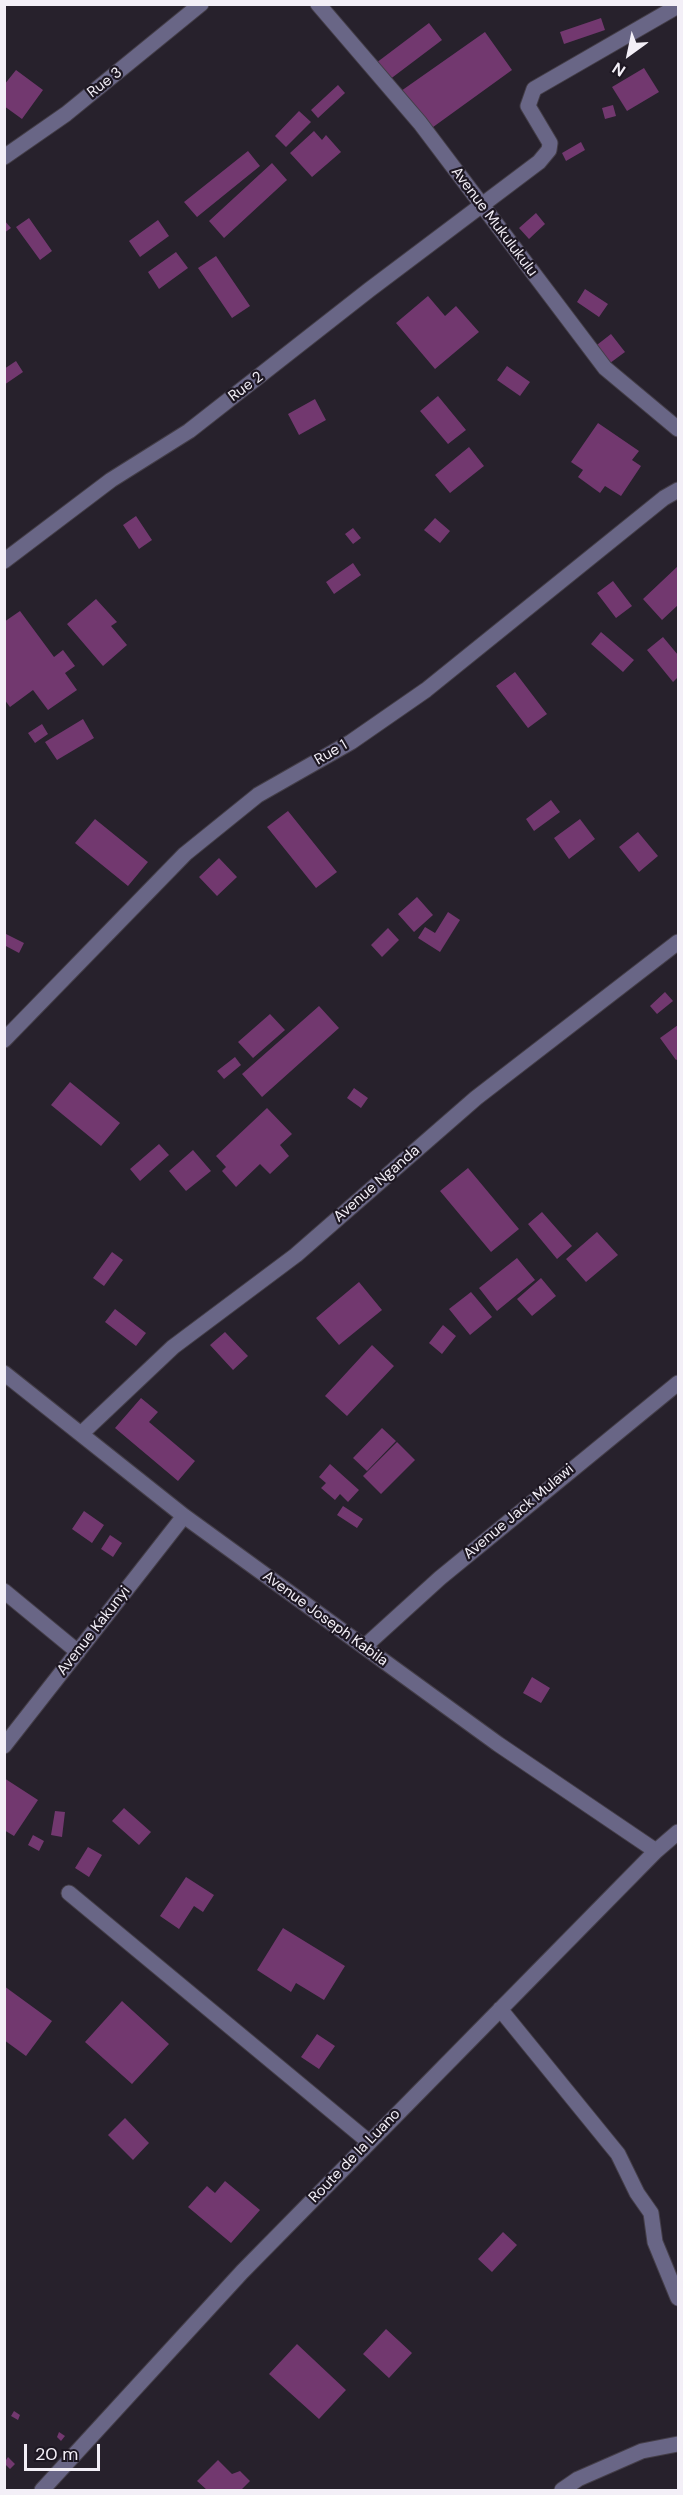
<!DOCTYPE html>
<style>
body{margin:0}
#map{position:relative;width:683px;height:2495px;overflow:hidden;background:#27212c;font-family:"DM Sans",sans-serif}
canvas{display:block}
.frame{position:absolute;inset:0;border:6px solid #f3eff7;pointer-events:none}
.north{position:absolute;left:599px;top:24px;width:60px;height:60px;-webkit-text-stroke:4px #1d1722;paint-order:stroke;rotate:213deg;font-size:16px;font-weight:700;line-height:24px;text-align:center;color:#f3eff7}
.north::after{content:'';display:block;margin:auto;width:21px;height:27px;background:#f3eff7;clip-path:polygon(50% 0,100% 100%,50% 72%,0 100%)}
.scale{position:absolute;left:24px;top:2444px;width:76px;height:27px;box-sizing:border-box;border:3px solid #f3eff7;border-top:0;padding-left:8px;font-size:18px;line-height:21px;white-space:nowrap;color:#f3eff7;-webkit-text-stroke:4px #1d1722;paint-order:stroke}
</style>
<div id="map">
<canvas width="683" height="2495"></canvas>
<div class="frame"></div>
<div class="north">N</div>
<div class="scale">20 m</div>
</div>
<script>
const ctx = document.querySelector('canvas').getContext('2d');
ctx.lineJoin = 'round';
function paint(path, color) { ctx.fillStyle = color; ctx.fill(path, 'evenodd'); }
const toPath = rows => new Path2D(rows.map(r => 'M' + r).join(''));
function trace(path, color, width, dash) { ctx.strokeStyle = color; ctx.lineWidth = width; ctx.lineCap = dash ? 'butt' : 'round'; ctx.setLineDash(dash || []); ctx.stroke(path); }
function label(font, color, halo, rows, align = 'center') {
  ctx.font = font + ' "DM Sans",sans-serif'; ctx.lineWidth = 4.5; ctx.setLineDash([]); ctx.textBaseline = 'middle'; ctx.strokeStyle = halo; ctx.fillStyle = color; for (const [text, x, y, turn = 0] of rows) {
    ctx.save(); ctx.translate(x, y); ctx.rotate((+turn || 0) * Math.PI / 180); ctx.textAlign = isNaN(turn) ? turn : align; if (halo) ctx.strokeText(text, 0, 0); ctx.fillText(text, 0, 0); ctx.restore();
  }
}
paint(toPath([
 [601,18,605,30,564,44,560,32],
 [429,23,442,40,389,80,376,63],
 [485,32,512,70,429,130,401,91],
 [644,68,659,92,627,111,612,87],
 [16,70,43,90,22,119,4,106,4,85],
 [338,85,345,93,318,118,311,110],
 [613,105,616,116,605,119,602,108],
 [299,111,311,122,286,147,275,136],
 [314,131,322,140,326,135,341,152,312,177,290,153],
 [581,142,585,150,566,161,562,153],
 [248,151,260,166,197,217,184,202],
 [272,163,287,180,224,238,209,221],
 [536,213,545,224,529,239,519,228],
 [29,218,52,251,40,260,16,227],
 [4,220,11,228,4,233],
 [158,220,169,236,140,257,129,241],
 [176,252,188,268,159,289,148,272],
 [216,256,250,306,232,318,198,268],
 [585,289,608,304,599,317,577,302],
 [428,296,445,316,456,306,479,332,435,369,396,323],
 [611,334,625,352,606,366,593,348],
 [16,361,23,372,4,385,4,369],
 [507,366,530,382,520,396,497,380],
 [438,396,466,430,448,444,420,411],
 [315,399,326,420,299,435,288,414],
 [598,423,639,451,632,460,641,466,621,496,605,486,600,493,578,477,583,470,571,462],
 [469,447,484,466,450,493,435,475],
 [136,516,152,540,139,549,123,525],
 [435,518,450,531,440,543,424,530],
 [353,528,361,538,353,544,345,534],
 [353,563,361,575,334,594,326,582],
 [678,566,678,605,662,620,643,599],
 [613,581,632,606,616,618,597,593],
 [96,599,117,622,111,626,127,645,103,666,67,624],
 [20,611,54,657,63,650,75,666,65,673,77,690,48,710,33,690,10,707,4,699,4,622],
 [601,632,634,660,623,672,591,644],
 [663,637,678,655,678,677,673,682,647,650],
 [515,672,547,714,528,728,496,686],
 [83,719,94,738,57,760,45,742],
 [42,724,48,734,35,743,28,733],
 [551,800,560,812,534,831,526,819],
 [288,811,337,872,316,888,267,827],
 [95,819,148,862,128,886,75,843],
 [580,819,595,839,569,859,554,838],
 [638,832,658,856,639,872,619,847],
 [219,858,237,877,217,896,199,877],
 [417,897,433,915,414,932,398,914],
 [448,912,460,920,440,952,418,938,425,927,435,933],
 [388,928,399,940,382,957,371,945],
 [4,933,24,943,19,953,4,945],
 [665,992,673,1001,657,1014,650,1006],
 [319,1006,339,1028,262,1097,242,1074],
 [270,1014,285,1030,253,1058,238,1042],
 [678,1025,678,1059,676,1060,660,1038],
 [235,1057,241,1065,224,1079,217,1071],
 [70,1082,120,1123,101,1146,51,1105],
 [354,1088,368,1098,361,1108,347,1098],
 [267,1108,292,1134,280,1145,289,1156,270,1174,260,1164,236,1187,222,1171,226,1167,216,1156],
 [159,1144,169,1155,140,1181,130,1169],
 [193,1150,211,1171,186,1191,169,1171],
 [468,1168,519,1229,491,1252,440,1191],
 [542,1212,572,1246,557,1259,528,1224],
 [597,1232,618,1255,586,1282,566,1259],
 [112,1252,123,1260,104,1286,93,1278],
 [517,1258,535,1280,497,1311,479,1288],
 [541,1278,556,1296,532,1316,517,1299],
 [359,1282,382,1310,339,1345,316,1318],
 [471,1292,492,1317,470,1335,449,1309],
 [115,1309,146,1333,136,1346,105,1322],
 [443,1325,456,1336,442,1354,429,1343],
 [225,1332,248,1356,233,1370,210,1345],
 [372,1345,394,1366,347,1416,325,1396],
 [141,1398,158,1412,149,1422,195,1461,178,1481,115,1428],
 [382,1428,396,1441,367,1471,353,1458],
 [397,1442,415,1460,381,1494,363,1476],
 [330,1464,359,1490,348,1502,340,1494,335,1500,321,1488,326,1483,319,1477],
 [343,1506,363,1519,357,1528,337,1515],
 [84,1511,104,1525,92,1543,72,1529],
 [110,1535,122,1543,113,1557,101,1549],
 [532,1677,550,1688,541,1703,523,1693],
 [4,1778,38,1800,14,1836,4,1830],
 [124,1808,151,1832,139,1845,112,1821],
 [55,1811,65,1812,62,1837,51,1835],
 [33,1835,44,1841,39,1851,28,1845],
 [88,1847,102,1855,89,1877,75,1868],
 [186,1877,214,1895,203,1912,194,1906,179,1929,160,1916],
 [283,1928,345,1966,324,2000,296,1983,291,1992,257,1970],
 [4,1986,52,2021,26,2056,4,2040],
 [122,2001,169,2044,132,2084,85,2042],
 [317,2034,335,2046,319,2069,301,2057],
 [125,2118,149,2143,133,2160,108,2135],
 [225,2181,260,2210,231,2243,188,2207,207,2186,215,2193],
 [503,2232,517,2245,492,2272,478,2259],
 [386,2329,412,2353,389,2378,363,2354],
 [297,2344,346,2390,319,2419,269,2374],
 [14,2411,20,2415,18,2420,11,2416],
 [59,2432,65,2436,61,2441,57,2437],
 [8,2457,15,2464,10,2469,4,2463],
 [218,2460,232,2474,240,2471,250,2481,241,2490,207,2490,197,2481]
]), '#72386f');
const minor = toPath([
 [318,4,420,123,605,368,678,429],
 [4,157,66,114,201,4],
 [4,561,111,480,189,431,369,290,539,162,549,150,550,143,528,106,534,89,678,6],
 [4,1040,185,854,258,795,351,742,426,690,664,498,678,490],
 [4,1373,184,1516,498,1744,656,1851],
 [82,1433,173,1347,296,1255,476,1098,678,942],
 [4,1591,78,1652],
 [364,1647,440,1578,678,1383],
 [4,1746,184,1516],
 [69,1893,369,2142],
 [500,2009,618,2154,637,2193,651,2213,655,2242,678,2298],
 [42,2490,242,2272,656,1851,678,1832],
 [562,2490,578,2479,642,2451,678,2444]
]);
trace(minor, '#443e48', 17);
trace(minor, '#696686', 15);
label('15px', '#f3eff7', '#1d1722', [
 ["Rue 3",105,83,-38],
 ["Avenue Mukulukulu",494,222,53],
 ["Rue 2",246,387,-37],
 ["Rue 1",331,753,-30],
 ["Avenue Nganda",377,1184,-41],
 ["Avenue Jack Mulawi",519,1512,-40],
 ["Avenue Joseph Kabila",325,1619,36],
 ["Avenue Kakunyi",94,1631,-52],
 ["Route de la Luano",355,2156,-46]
]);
</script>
